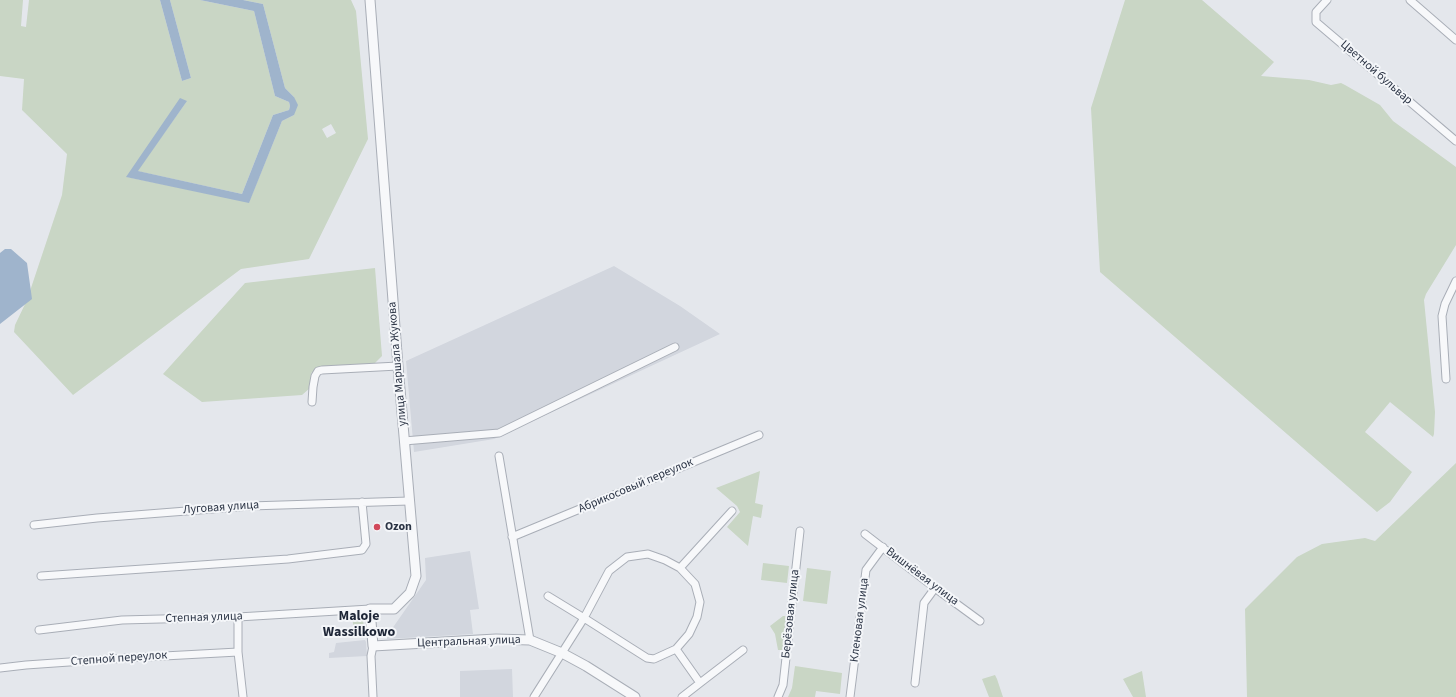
<!DOCTYPE html>
<meta charset="utf-8">
<style>
body{margin:0}
canvas{display:block;background:#e4e7ec}
</style>
<canvas width="1456" height="697"></canvas>
<script>
const ctx = document.querySelector('canvas').getContext('2d');
ctx.lineJoin = 'round';
function paint(path, color) { ctx.fillStyle = color; ctx.fill(path, 'evenodd'); }
const toPath = rows => new Path2D(rows.map(r => 'M' + r).join(''));
function trace(path, color, width, dash) { ctx.strokeStyle = color; ctx.lineWidth = width; ctx.lineCap = dash ? 'butt' : 'round'; ctx.setLineDash(dash || []); ctx.stroke(path); }
function label(font, color, halo, rows, align = 'center') {
  ctx.font = font + ' "Source Sans 3",sans-serif'; ctx.lineWidth = 4; ctx.setLineDash([]); ctx.textBaseline = 'middle'; ctx.strokeStyle = halo; ctx.fillStyle = color; for (const [text, x, y, turn = 0] of rows) {
    ctx.save(); ctx.translate(x, y); ctx.rotate((+turn || 0) * Math.PI / 180); ctx.textAlign = isNaN(turn) ? turn : align; if (halo) ctx.strokeText(text, 0, 0); ctx.fillText(text, 0, 0); ctx.restore();
  }
}
paint(toPath([
 [614,266,680,306,720,334,494,439,414,452,406,361],
 [470,551,479,609,470,610,473,634,387,639,387,636,426,580,425,558],
 [365,640,366,642,367,656,329,658,329,653,334,652,336,643],
 [512,669,513,697,460,697,460,671]
]), '#d2d6de');
paint(toPath([
 [0,0,23,0,21,26,26,27,29,0,160,0,182,81,191,78,170,0,200,0,254,11,275,96,289,102,290,106,289,110,273,115,242,194,137,171,187,101,127,177,249,202,282,121,294,115,294,97,285,88,263,4,243,0,351,0,356,11,368,139,309,259,241,269,73,395,14,332,15,325,27,300,62,195,67,154,22,110,24,79,0,76],
 [331,124,336,133,327,138,322,129],
 [1125,0,1202,0,1274,62,1261,76,1309,80,1331,85,1341,83,1345,85,1380,105,1393,121,1456,167,1456,245,1426,294,1424,300,1435,412,1434,434,1433,437,1390,402,1365,432,1412,472,1390,502,1377,512,1100,272,1091,108],
 [375,268,382,356,374,364,320,367,311,373,310,388,302,395,202,402,163,374,245,283],
 [1456,463,1456,697,1247,697,1245,609,1297,557,1322,544,1365,538,1375,541],
 [760,471,755,503,763,505,761,518,753,516,748,546,727,527,740,512,737,506,716,488],
 [763,563,789,566,787,583,761,580],
 [807,568,831,571,827,604,803,601],
 [352,616,363,616,364,634,362,636,355,638],
 [783,616,788,616,784,650,778,650,775,634,770,626],
 [795,666,842,673,840,694,816,691,815,697,788,697,792,688],
 [1142,671,1146,697,1133,697,1123,679],
 [995,675,997,679,1003,697,989,697,982,679]
]), '#c9d6c5');
paint(toPath([
 [160,0,170,0,191,78,182,81],
 [200,0,243,0,263,4,285,88,294,97,298,105,294,115,282,121,249,203,126,177,180,98,187,101,138,171,242,194,273,115,289,110,290,106,289,102,275,96,254,11],
 [5,249,11,249,27,263,32,299,0,324,0,253]
]), '#9fb4cc');
const minor = toPath([
 [1327,0,1316,12,1316,22,1456,141],
 [1410,0,1456,40],
 [1446,379,1442,316,1445,304,1456,281],
 [312,402,313,387,315,376,318,371,322,370,398,366],
 [404,441,499,433,675,347],
 [499,456,530,640],
 [34,525,97,518,250,506,409,501],
 [865,534,935,588,980,621],
 [512,537,759,435],
 [680,568,732,511],
 [41,576,288,559,362,550,366,544,362,502],
 [238,617,238,652,243,697],
 [39,630,122,620,238,617,370,609],
 [373,646,371,656,373,697],
 [676,649,700,683,682,697],
 [0,668,26,665,127,658,238,652],
 [700,683,743,650],
 [915,683,924,603,935,588],
 [534,697,584,618,609,571,627,557,648,554,665,560,680,568,695,584,700,602,697,617,689,634,676,649,654,659,647,658,584,618,548,596],
 [778,697,783,685,800,531],
 [850,697,866,570,883,547]
]);
const tertiary = toPath([
 [370,0,398,366,416,576,410,593,394,609,370,609,373,646,496,639,530,640,562,653,586,666,635,697]
]);
trace(minor, '#a9aeb7', 9);
trace(tertiary, '#a9aeb7', 11);
trace(minor, '#f7f8fa', 7);
trace(tertiary, '#f7f8fa', 9);
for (const [x, y, r, color] of [
 [377,527,4,"#d1495b"]
]) { const dot = new Path2D(); dot.arc(x, y, r, 0, 2 * Math.PI); ctx.fillStyle = color; ctx.fill(dot); trace(dot, '#f4f6f9', 1.5); }
label('12px', '#2b3445', '#f4f6f9', [
 ["Цветной бульвар",1376,73,41],
 ["улица Маршала Жукова",398,364,-95],
 ["Абрикосовый переулок",636,486,-23],
 ["Луговая улица",221,508,-4],
 ["Вишнёвая улица",922,577,37],
 ["Берёзовая улица",791,614,-84],
 ["Степная улица",204,618,-2],
 ["Кленовая улица",860,620,-83],
 ["Центральная улица",469,642,-2],
 ["Степной переулок",119,659,-4]
]);
label('bold 12px', '#2b3445', '#f4f6f9', [
 ["Ozon",385,527]
], 'left');
label('bold 14px', '#1d2536', '#f4f6f9', [
 ["Maloje",359,617],
 ["Wassilkowo",359,633]
]);
</script>
